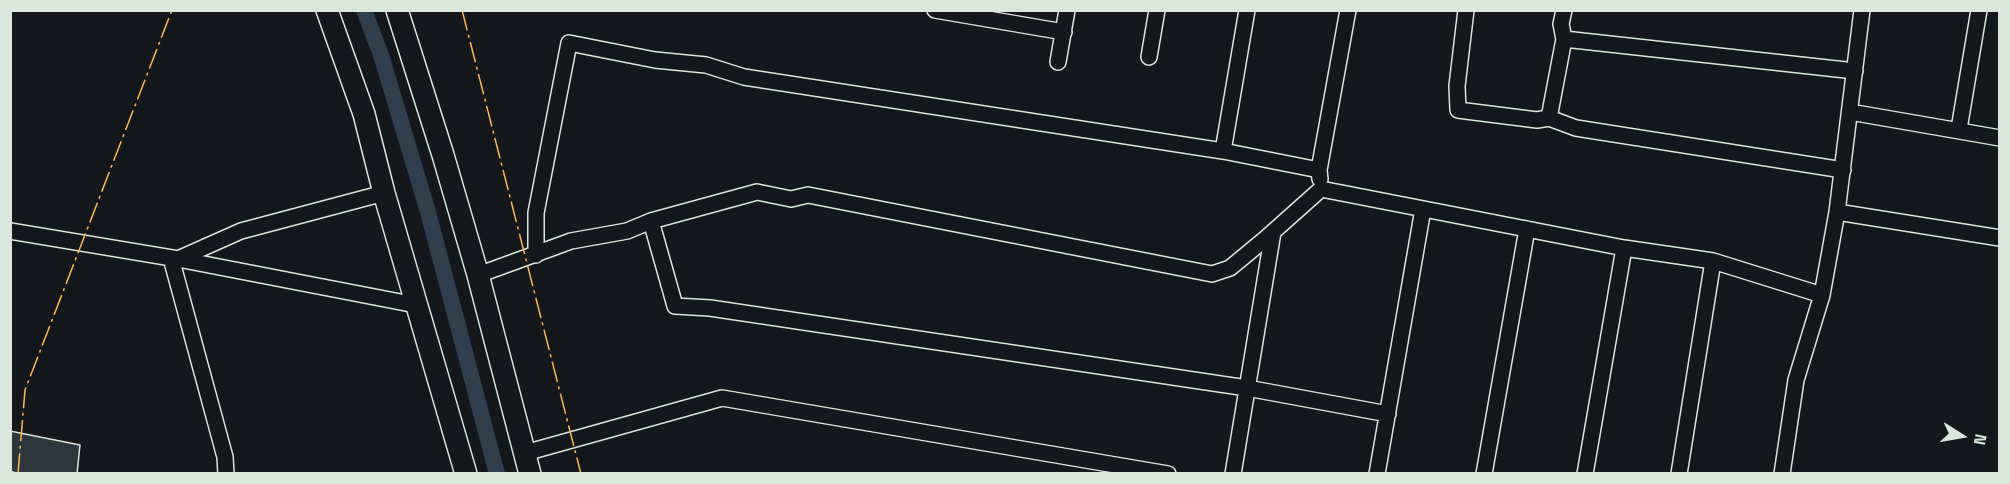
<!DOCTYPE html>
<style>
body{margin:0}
#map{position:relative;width:2010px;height:484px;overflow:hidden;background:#14181c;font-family:"Space Grotesk",sans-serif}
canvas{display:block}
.frame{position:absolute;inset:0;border:12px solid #d8e6dc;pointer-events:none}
.north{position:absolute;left:1932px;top:406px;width:60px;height:60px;-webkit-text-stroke:4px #14181c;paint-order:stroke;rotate:101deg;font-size:16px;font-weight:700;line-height:24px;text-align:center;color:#d8e6dc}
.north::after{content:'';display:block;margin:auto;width:21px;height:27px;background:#d8e6dc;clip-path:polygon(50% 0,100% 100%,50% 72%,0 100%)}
</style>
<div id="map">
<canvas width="2010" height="484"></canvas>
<div class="frame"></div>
<div class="north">N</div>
</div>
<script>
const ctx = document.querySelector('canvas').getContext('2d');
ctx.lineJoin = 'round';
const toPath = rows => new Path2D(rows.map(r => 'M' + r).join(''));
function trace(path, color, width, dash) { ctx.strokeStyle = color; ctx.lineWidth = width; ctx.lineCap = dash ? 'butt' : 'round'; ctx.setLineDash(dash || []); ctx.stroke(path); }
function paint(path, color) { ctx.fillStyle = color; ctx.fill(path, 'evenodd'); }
trace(toPath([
 [364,10,381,55,428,212,497,474]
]), '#2f3f4d', 16);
const building = toPath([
 [10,431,80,445,77,474,19,474,10,471,10,431]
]);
paint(building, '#2c363c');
trace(building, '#d8e6dc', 1.5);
const street = toPath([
 [935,10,1064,32],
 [1466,10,1457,86,1458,110,1537,120,1549,118,1576,128,1843,170],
 [1564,39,1855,71],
 [1149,57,1157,10],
 [1058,62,1067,10],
 [1850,112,2000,138],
 [1549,118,1564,39,1561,24,1564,10],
 [1959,129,1979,10],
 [1223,151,1247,10],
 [1320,179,1319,170,1348,10],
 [1837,212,2000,238],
 [651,221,675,306,710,308,1247,388,1388,414],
 [10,231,178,259,416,305],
 [536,255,536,213,569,43,655,60,706,65,744,77,1223,151,1319,170],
 [171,258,225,457,226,474],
 [178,259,241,231,384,193],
 [478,275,571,241,627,231,651,221,757,192,791,199,808,195,1212,274,1230,268,1265,239,1321,189,1624,248,1713,261,1822,295],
 [525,453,722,398,1168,474],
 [1233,474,1273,232],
 [1377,474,1423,209],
 [1484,474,1527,229],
 [1585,474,1624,248],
 [1679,474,1713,261],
 [1782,474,1796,380,1822,295,1837,212,1862,10]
]);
const secondary = toPath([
 [327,10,364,114,384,193,466,474],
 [397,10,443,155,478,275,530,474]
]);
trace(street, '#d8e6dc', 18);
trace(secondary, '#d8e6dc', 24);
trace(street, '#14181c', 15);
trace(secondary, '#14181c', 21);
trace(toPath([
 [462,10,581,474],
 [18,474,25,390,172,10]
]), '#ffb74d', 1.5, [21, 4.5, 3, 4.5]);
</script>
